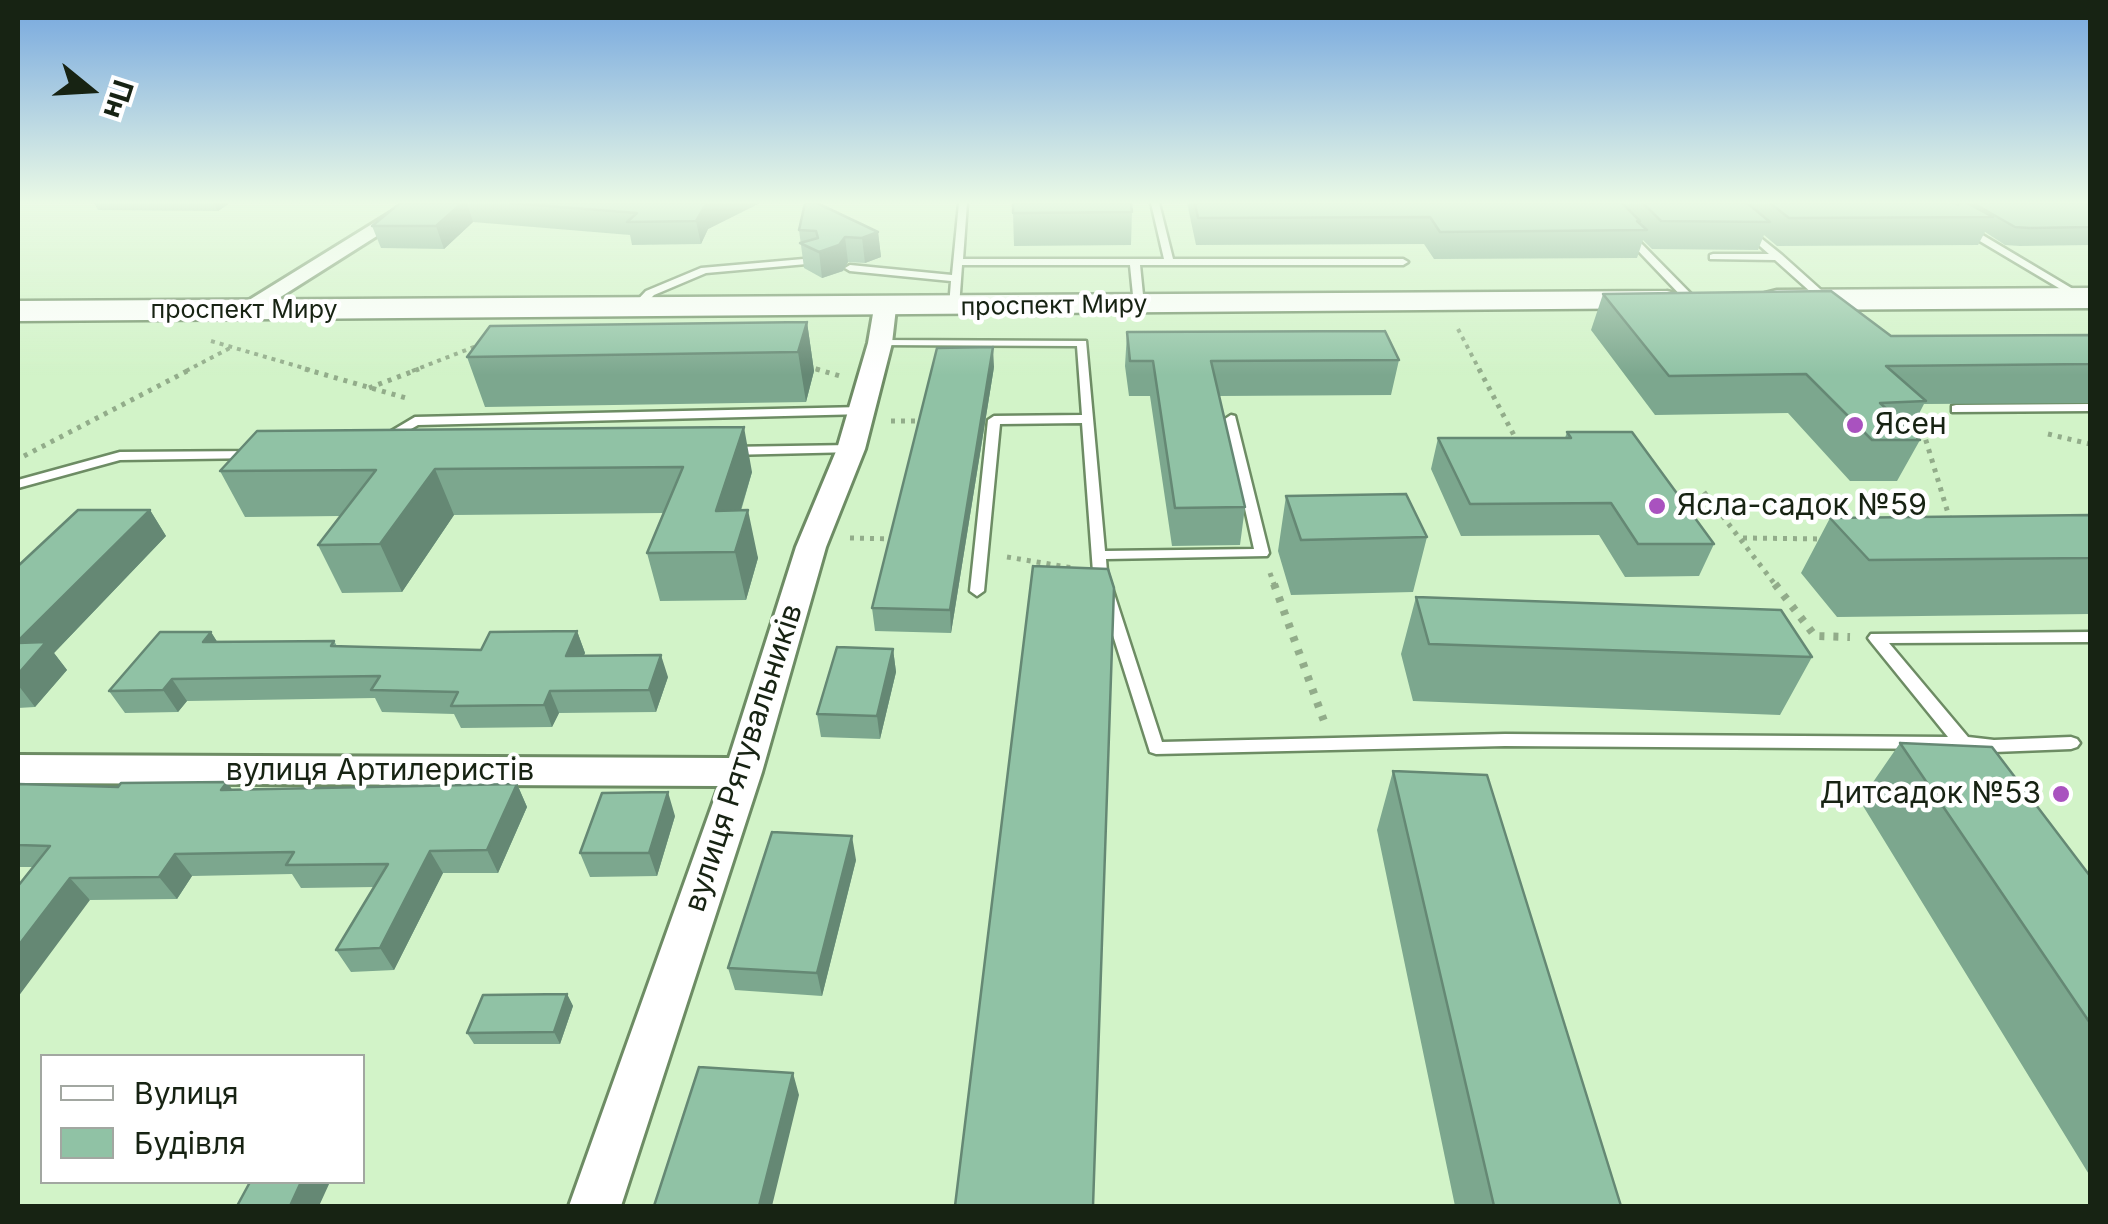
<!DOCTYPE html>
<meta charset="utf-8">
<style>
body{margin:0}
#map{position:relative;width:2108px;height:1224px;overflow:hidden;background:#d2f3c8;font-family:Inter,sans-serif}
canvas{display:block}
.frame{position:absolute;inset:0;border:20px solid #172313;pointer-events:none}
.legend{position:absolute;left:40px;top:1054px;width:325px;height:130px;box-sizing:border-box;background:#fff;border:2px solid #a2a7a1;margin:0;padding:12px 18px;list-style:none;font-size:30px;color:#172313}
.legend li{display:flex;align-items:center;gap:20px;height:50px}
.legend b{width:50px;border:2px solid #a2a7a1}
.north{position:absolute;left:40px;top:40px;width:100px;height:100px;-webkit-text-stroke:8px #fff;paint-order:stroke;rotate:108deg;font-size:28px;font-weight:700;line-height:40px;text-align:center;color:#172313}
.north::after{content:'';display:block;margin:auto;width:35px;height:45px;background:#172313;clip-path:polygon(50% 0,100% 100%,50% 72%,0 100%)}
</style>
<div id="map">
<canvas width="2108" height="1224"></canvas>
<div class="frame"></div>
<ul class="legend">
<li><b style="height:12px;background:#fff"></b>Вулиця</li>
<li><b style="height:28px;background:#90c2a5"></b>Будівля</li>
</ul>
<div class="north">Пн</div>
</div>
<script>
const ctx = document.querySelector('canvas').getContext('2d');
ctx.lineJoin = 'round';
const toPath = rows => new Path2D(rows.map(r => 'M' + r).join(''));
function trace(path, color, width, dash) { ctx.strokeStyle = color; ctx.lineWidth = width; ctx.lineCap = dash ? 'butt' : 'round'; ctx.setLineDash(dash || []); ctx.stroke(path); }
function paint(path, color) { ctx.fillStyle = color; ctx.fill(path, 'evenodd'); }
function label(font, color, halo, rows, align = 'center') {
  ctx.font = font + ' Inter,sans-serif'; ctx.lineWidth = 9; ctx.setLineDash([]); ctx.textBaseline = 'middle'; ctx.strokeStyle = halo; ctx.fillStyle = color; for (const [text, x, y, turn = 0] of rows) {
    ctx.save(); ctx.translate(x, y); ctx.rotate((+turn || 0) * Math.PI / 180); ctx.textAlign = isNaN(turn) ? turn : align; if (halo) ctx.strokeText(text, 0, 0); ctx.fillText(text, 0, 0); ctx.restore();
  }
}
const lane = toPath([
 [959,203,967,203,963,259,1164,259,1151,203,1159,203,1173,259,1403,259,1408,262,1403,265,1140,265,1144,305,1139,308,1134,305,1130,265,962,265,959,307,954,310,949,307,951,281,850,271,845,268,850,265,952,275,959,203],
 [1747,227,1782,255,1830,298,1830,302,1822,302,1775,260,1710,259,1710,255,1713,254,1769,254,1744,232,1742,230,1747,227],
 [1963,227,1969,227,2088,298,2079,300,1963,231,1963,227],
 [1626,234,1632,234,1696,299,1696,303,1688,303,1626,238,1626,234],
 [815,258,818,259,818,263,706,273,654,295,638,311,629,309,646,291,701,268,815,258],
 [880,340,1086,341,1105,551,1254,549,1225,419,1231,415,1235,416,1269,553,1267,556,1106,559,1107,572,1162,742,1505,734,1948,737,1871,642,1868,638,1871,634,2090,632,2090,642,1889,643,1968,737,1994,740,2071,737,2077,739,2080,743,2077,747,2071,749,1994,752,1963,749,1505,746,1156,754,1150,752,1093,572,1082,423,1000,424,984,591,977,596,970,591,988,420,994,416,1082,415,1077,346,876,345,875,343,880,340],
 [1956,405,2090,404,2090,411,1952,412,1952,406,1956,405],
 [862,407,868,411,866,414,418,425,388,442,380,442,378,439,415,417,862,407],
 [851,445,855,446,855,452,728,455,722,451,728,447,851,445],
 [255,451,261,455,259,458,120,460,18,488,18,480,120,452,255,451]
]);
const street = toPath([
 [406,203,429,203,252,315,244,317,233,310,406,203],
 [885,301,896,308,892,343,865,449,826,547,762,772,621,1206,569,1206,719,786,18,783,18,755,729,758,796,547,837,449,868,343,874,308,885,301]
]);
const primary = toPath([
 [2090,288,2090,308,1777,310,1765,307,1760,300,1765,293,1777,290,2090,288],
 [1667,291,1679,294,1684,301,1679,308,18,321,18,301,1667,291]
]);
trace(lane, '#6d8c64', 5);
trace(street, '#6d8c64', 6);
trace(primary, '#6d8c64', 5);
trace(toPath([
 [1458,329,1480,371],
 [211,341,314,371],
 [807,366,824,371],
 [186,371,230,348],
 [412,371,479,345]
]), '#92ac8a', 4, [4, 5]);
trace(toPath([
 [305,369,406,398],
 [816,369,840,376],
 [1479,369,1517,441],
 [369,388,419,369],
 [1917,411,1951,523],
 [891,421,923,421],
 [2048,434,2090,444],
 [24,456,191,369],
 [1704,492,1777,587],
 [850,538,898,539],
 [1743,538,1824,539],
 [1007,557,1073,568],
 [1270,573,1275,587]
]), '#92ac8a', 5, [4, 6]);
trace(toPath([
 [1274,584,1324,721],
 [1775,584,1815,636,1850,637]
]), '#92ac8a', 8, [5, 9]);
paint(lane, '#fff');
paint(street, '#fff');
paint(primary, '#fff');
paint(toPath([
 [94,203,230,203,218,211,98,210],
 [400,203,760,203,708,229,701,244,632,245,630,235,473,222,444,249,381,248,372,226],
 [1187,203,2085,203,2090,206,2090,245,2020,246,2005,245,1985,232,1978,245,1777,246,1764,235,1758,250,1652,249,1643,240,1637,258,1434,259,1424,244,1196,245],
 [1132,212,1131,245,1014,246,1013,213],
 [799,230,878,232,881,257,865,263,848,262,843,271,822,278,804,268],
 [1603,294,1891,336,2090,335,2090,403,1924,404,1910,431,1920,440,1897,481,1850,481,1788,413,1655,415,1591,330],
 [807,322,814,371,806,402,485,407,467,357],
 [1127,332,1399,360,1391,395,1219,396,1245,507,1240,545,1172,546,1150,396,1129,396,1125,366],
 [994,367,951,633,875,631,872,608],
 [257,431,752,472,741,511,758,558,746,600,660,601,647,553,663,513,454,515,402,592,342,593,318,545,340,516,245,517,220,471],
 [1567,432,1714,544,1699,576,1625,577,1599,535,1461,536,1431,469,1438,438,1565,438],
 [1286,496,1427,537,1413,592,1291,595,1278,551],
 [150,510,166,536,54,653,67,670,35,707,18,708,18,566],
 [2090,515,2090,614,1837,617,1801,573,1830,518],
 [1416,597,1812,657,1780,715,1413,701,1401,654],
 [577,631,585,653,584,655,668,677,656,712,559,713,552,727,461,728,454,714,382,712,375,698,187,701,178,712,125,713,109,691,211,632,217,642,334,641,337,646,481,650],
 [893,649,896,672,880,739,821,737,817,714],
 [1900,743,2090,876,2090,1176,1860,801],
 [1393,771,1621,1206,1455,1206,1377,830],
 [18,784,232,790,517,784,527,807,498,873,443,873,394,970,351,972,336,950,375,887,301,888,292,874,192,876,177,899,90,900,33,867,18,867],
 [675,816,657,876,590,877,580,853],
 [856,860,822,996,735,990,728,968],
 [567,994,573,1006,560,1044,474,1044,467,1033]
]), '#7ca78e');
paint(toPath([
 [214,203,230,203,218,211],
 [462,203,467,203,473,222,444,249,436,226],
 [711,203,760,203,708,229,701,244,696,221,704,207],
 [878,232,881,257,865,263,862,238],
 [845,237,848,262,843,271,822,278,819,252],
 [807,322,814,371,806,402,798,352],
 [993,347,994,367,951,633,950,610],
 [744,427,752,472,728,552,716,511],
 [435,469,454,515,402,592,380,544],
 [150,510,166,536,54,653,67,670,35,707,18,685,18,641],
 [748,510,758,558,746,600,735,552],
 [577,631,585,653,574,677,566,656],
 [211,632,225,654,203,642],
 [893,649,896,672,880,739,877,716],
 [661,655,668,677,656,712,649,690],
 [172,679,187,701,178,712,163,690],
 [550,691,559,713,552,727,544,705],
 [227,782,242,804,221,790],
 [517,784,527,807,498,873,487,850],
 [668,792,675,816,657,876,649,853],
 [852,836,856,860,822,996,817,973],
 [430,851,443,873,394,970,380,948],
 [175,854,192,876,177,899,159,877],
 [70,878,90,900,18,997,18,946],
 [567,994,573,1006,560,1044,554,1032],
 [793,1073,799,1095,772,1206,759,1206],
 [301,1182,330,1182,319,1206,290,1206]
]), '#658874');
const building = toPath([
 [400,203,462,203,436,226,372,226,400,203],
 [511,203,711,203,704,207,696,221,627,222,637,213,511,203],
 [805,203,817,203,878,232,862,238,845,237,839,245,819,252,800,243,818,238,816,231,799,230,805,203],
 [1013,203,1131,203,1132,212,1013,213,1013,203],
 [1195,203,1622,203,1640,221,1637,221,1647,230,1440,232,1430,217,1198,218,1195,203],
 [1643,203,1747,203,1770,222,1661,221,1643,203],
 [1770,203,1955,203,1958,205,1958,203,1967,203,1993,217,1789,218,1770,203],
 [1973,203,2085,203,2090,206,2090,227,2030,228,2015,227,1973,203],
 [1831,291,1891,336,2090,335,2090,364,1886,366,1926,401,1880,403,1920,440,1872,440,1806,374,1669,376,1603,294,1831,291],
 [807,322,798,352,467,357,490,326,807,322],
 [1385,331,1399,360,1211,361,1245,507,1175,508,1153,361,1130,361,1127,332,1385,331],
 [993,347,950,610,872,608,937,348,993,347],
 [744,427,716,511,748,510,735,552,647,553,683,467,435,469,380,544,318,545,376,470,220,471,257,431,744,427],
 [1567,432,1632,432,1714,544,1638,544,1611,503,1470,504,1438,438,1571,438,1567,432],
 [1406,494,1427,537,1301,540,1286,496,1406,494],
 [78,510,150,510,18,641,18,566,78,510],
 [2090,515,2090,558,1869,560,1830,518,2090,515],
 [1033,566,1108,569,1114,588,1093,1206,955,1206,1033,566],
 [1416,597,1781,610,1812,657,1429,644,1416,597],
 [577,631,566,656,661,655,649,690,550,691,544,705,451,706,458,692,371,690,380,676,172,679,163,690,109,691,160,632,211,632,203,642,334,641,331,646,481,650,490,632,577,631],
 [46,642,18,674,18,643,46,642],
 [837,647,893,649,877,716,817,714,837,647],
 [1900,743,1992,747,2090,876,2090,1023,1900,743],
 [1393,771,1487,775,1621,1206,1494,1206,1393,771],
 [227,782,221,790,517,784,487,850,430,851,380,948,336,950,388,864,286,865,294,852,175,854,159,877,70,878,18,946,18,886,50,846,18,845,18,784,118,787,121,783,227,782],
 [668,792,649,853,580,853,602,793,668,792],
 [772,832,852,836,817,973,728,968,772,832],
 [567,994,554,1032,467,1033,483,995,567,994],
 [699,1067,793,1073,759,1206,654,1206,699,1067],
 [250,1182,301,1182,290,1206,237,1206,250,1182]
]);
paint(building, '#90c2a5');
trace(building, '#658874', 2.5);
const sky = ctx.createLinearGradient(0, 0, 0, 375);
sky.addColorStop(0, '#74a6de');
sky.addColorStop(0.54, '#ebfae6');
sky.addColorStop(1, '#ebfae600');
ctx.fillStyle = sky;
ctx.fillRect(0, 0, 2108, 375);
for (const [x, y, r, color] of [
 [1855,425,10,"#a952bf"],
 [1657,506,10,"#a952bf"],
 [2061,794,10,"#a952bf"]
]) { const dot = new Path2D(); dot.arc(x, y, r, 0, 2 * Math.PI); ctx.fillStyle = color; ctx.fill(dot); trace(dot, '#fff', 4); }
label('25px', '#172313', '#fff', [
 ["проспект Миру",1054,306,-1],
 ["проспект Миру",244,310]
]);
label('30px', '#172313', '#fff', [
 ["Ясен",1875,425],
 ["Ясла-садок №59",1677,506],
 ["Дитсадок №53",2041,794,"right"]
], 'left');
label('30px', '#172313', '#fff', [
 ["вулиця Рятувальників",744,758,-72],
 ["вулиця Артилеристів",380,771]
]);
</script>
